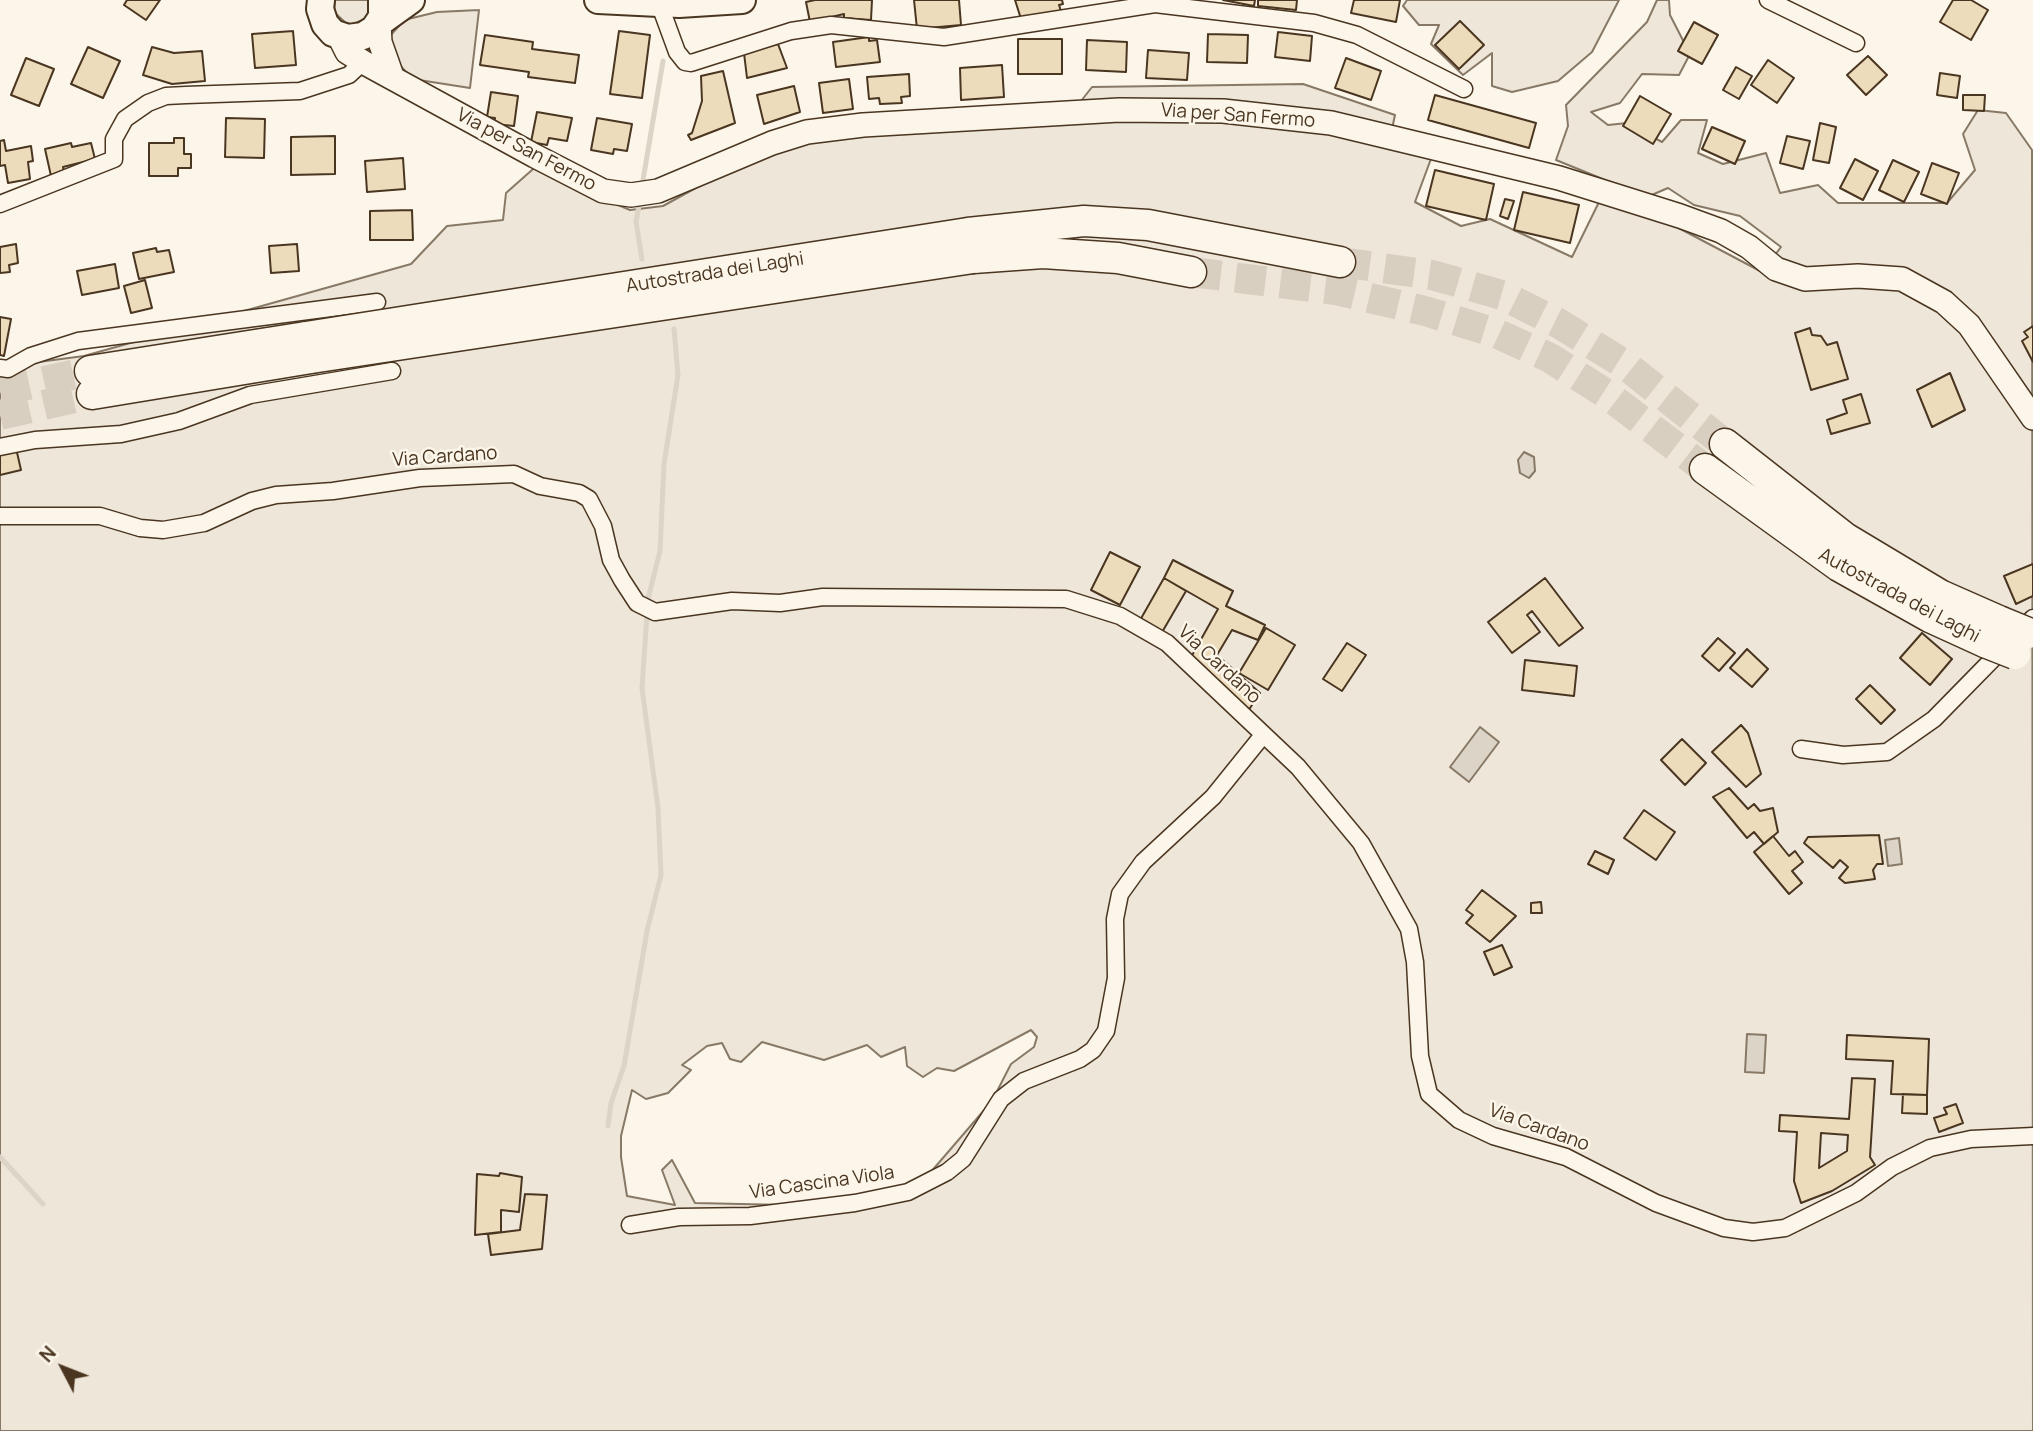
<!DOCTYPE html>
<style>
body{margin:0}
#map{position:relative;width:2033px;height:1431px;overflow:hidden;background:#fbf6e9;font-family:Manrope,sans-serif}
canvas{display:block}
.north{position:absolute;left:28px;top:1333px;width:70px;height:70px;-webkit-text-stroke:5px #fbf6e9;paint-order:stroke;rotate:312deg;font-size:19px;font-weight:700;line-height:28px;text-align:center;color:#4a3520}
.north::after{content:'';display:block;margin:auto;width:24px;height:32px;background:#4a3520;clip-path:polygon(50% 0,100% 100%,50% 72%,0 100%)}
</style>
<div id="map">
<canvas width="2033" height="1431"></canvas>
<div class="north">N</div>
</div>
<script>
const ctx = document.querySelector('canvas').getContext('2d');
ctx.lineJoin = 'round';
function paint(path, color) { ctx.fillStyle = color; ctx.fill(path, 'evenodd'); }
const toPath = rows => new Path2D(rows.map(r => 'M' + r).join(''));
function trace(path, color, width, dash) { ctx.strokeStyle = color; ctx.lineWidth = width; ctx.lineCap = dash ? 'butt' : 'round'; ctx.setLineDash(dash || []); ctx.stroke(path); }
function label(font, color, halo, rows, align = 'center') {
  ctx.font = font + ' Manrope,sans-serif'; ctx.lineWidth = 5; ctx.setLineDash([]); ctx.textBaseline = 'middle'; ctx.strokeStyle = halo; ctx.fillStyle = color; for (const [text, x, y, turn = 0] of rows) {
    ctx.save(); ctx.translate(x, y); ctx.rotate((+turn || 0) * Math.PI / 180); ctx.textAlign = isNaN(turn) ? turn : align; if (halo) ctx.strokeText(text, 0, 0); ctx.fillText(text, 0, 0); ctx.restore();
  }
}
const green = toPath([
 [335,0,368,0,370,10,364,20,348,25,334,12,335,0],
 [1407,0,1619,0,1592,52,1558,81,1512,92,1492,86,1492,53,1463,75,1431,44,1439,25,1419,25,1403,6,1407,0],
 [1657,0,1669,0,1670,15,1690,54,1679,75,1642,74,1620,103,1591,112,1608,125,1627,123,1662,142,1681,120,1707,120,1698,153,1723,164,1766,153,1780,193,1818,185,1838,203,1947,203,1975,170,1963,134,1978,110,2006,113,2032,150,2033,1431,0,1431,0,367,84,356,411,264,447,226,503,220,506,193,541,162,573,186,630,210,663,206,723,173,818,134,1067,119,1092,87,1303,84,1395,115,1389,143,1432,156,1415,202,1461,226,1490,219,1572,257,1600,200,1656,216,1762,272,1781,247,1740,216,1694,205,1668,188,1647,197,1556,160,1568,126,1566,105,1647,22,1657,0],
 [1031,1030,1037,1037,1034,1047,1011,1064,992,1101,930,1173,899,1191,786,1205,695,1203,672,1160,662,1170,675,1205,627,1196,621,1157,621,1136,632,1090,646,1099,668,1093,691,1070,682,1065,707,1046,722,1043,730,1059,741,1062,762,1042,824,1060,867,1045,881,1057,905,1047,907,1066,923,1077,937,1068,954,1071,1031,1030],
 [479,10,470,88,419,80,409,75,393,58,390,36,404,20,437,12,479,10]
]);
paint(green, '#ede6d9');
trace(green, '#887966', 2);
const water = toPath([
 [1524,452,1534,457,1535,471,1529,478,1520,473,1518,460,1524,452],
 [1480,727,1499,742,1469,782,1450,767,1480,727],
 [1899,838,1902,864,1888,866,1885,840,1899,838],
 [1747,1034,1766,1035,1764,1073,1745,1072,1747,1034]
]);
paint(water, '#dcd4c6');
trace(water, '#887966', 2);
trace(toPath([
 [642,186,663,61],
 [640,200,636,222,642,259],
 [608,1126,611,1103,624,1066,647,931,661,875,658,808,642,688,648,599,660,551,664,464,678,375,674,329],
 [0,1157,43,1204]
]), '#dcd4c6', 5);
const building = toPath([
 [127,0,160,0,146,20,124,5,127,0],
 [815,0,872,0,871,20,844,18,844,14,810,22,806,2,815,0],
 [914,0,959,0,961,25,917,29,914,0],
 [1015,0,1062,0,1063,4,1059,5,1061,11,1022,22,1015,0],
 [1223,0,1255,0,1254,6,1223,0],
 [1258,0,1297,0,1296,10,1258,6,1258,0],
 [1354,0,1400,0,1396,22,1351,13,1354,0],
 [1953,0,1971,0,1988,10,1971,40,1940,22,1953,0],
 [1460,21,1484,45,1459,69,1435,45,1460,21],
 [1694,22,1718,35,1702,64,1678,51,1694,22],
 [293,31,296,65,255,68,252,34,293,31],
 [619,31,650,35,642,98,610,94,619,31],
 [1278,32,1312,36,1310,61,1275,57,1278,32],
 [1208,34,1248,35,1247,63,1207,62,1208,34],
 [485,35,533,42,532,49,579,55,575,83,528,77,529,72,480,65,485,35],
 [869,37,869,41,877,40,880,62,836,67,833,42,869,37],
 [1018,39,1062,39,1062,74,1018,74,1018,39],
 [1087,40,1127,42,1126,72,1086,70,1087,40],
 [778,44,787,68,747,78,744,53,778,44],
 [88,47,120,61,103,98,71,84,88,47],
 [152,47,174,53,202,51,205,81,172,84,143,75,152,47],
 [1148,50,1189,53,1187,80,1146,78,1148,50],
 [1868,56,1887,75,1866,95,1847,75,1868,56],
 [26,58,54,69,39,106,11,95,26,58],
 [1346,58,1381,71,1371,100,1335,88,1346,58],
 [1768,60,1794,78,1777,103,1751,85,1768,60],
 [1002,65,1004,97,961,100,960,68,1002,65],
 [1736,67,1752,76,1739,99,1723,90,1736,67],
 [723,71,735,123,691,140,688,135,692,133,702,101,701,76,723,71],
 [1940,73,1960,76,1957,98,1937,95,1940,73],
 [909,74,910,96,901,97,902,103,880,104,879,98,869,99,867,77,909,74],
 [849,79,853,109,823,113,819,83,849,79],
 [794,86,800,112,764,124,757,95,794,86],
 [491,92,518,96,514,126,494,124,495,118,487,117,491,92],
 [1435,95,1536,123,1529,148,1428,120,1435,95],
 [1963,95,1985,95,1984,111,1963,110,1963,95],
 [1640,96,1671,114,1653,144,1623,126,1640,96],
 [537,112,572,118,567,141,549,138,547,145,531,142,537,112],
 [226,118,265,119,264,158,225,157,226,118],
 [597,118,632,124,627,151,614,149,613,154,591,150,597,118],
 [1820,123,1836,127,1829,163,1813,160,1820,123],
 [1712,127,1745,141,1735,164,1702,149,1712,127],
 [335,136,335,174,291,175,291,137,335,136],
 [1787,136,1810,141,1803,169,1780,163,1787,136],
 [174,138,184,138,184,154,191,154,191,168,178,168,178,176,149,176,149,143,174,143,174,138],
 [4,140,6,151,31,146,33,161,28,162,30,179,8,183,5,165,0,166,0,141,4,140],
 [71,143,72,147,91,143,95,159,63,167,64,172,51,176,45,149,71,143],
 [403,158,405,189,367,192,365,161,403,158],
 [1855,159,1878,171,1863,200,1840,188,1855,159],
 [1893,160,1919,172,1904,202,1879,190,1893,160],
 [1932,163,1959,173,1947,204,1921,194,1932,163],
 [1435,170,1494,184,1486,220,1426,206,1435,170],
 [1523,192,1579,205,1570,243,1514,230,1523,192],
 [1505,199,1514,201,1508,219,1500,216,1505,199],
 [412,210,413,240,370,240,370,211,412,210],
 [16,244,18,263,9,265,10,272,0,273,0,247,16,244],
 [297,244,299,271,271,273,269,246,297,244],
 [156,248,157,252,169,250,174,272,139,279,133,253,156,248],
 [115,264,119,288,82,295,77,271,115,264],
 [145,280,152,308,131,313,124,286,145,280],
 [0,317,11,319,4,356,0,355,0,317],
 [2033,326,2033,362,2022,341,2028,337,2024,332,2033,326],
 [1810,328,1812,335,1821,336,1827,345,1837,342,1848,379,1811,390,1795,333,1810,328],
 [1950,373,1965,410,1932,427,1917,390,1950,373],
 [1861,394,1870,423,1831,434,1827,420,1847,413,1843,400,1861,394],
 [16,448,21,470,0,475,0,451,16,448],
 [1110,552,1140,567,1120,605,1091,590,1110,552],
 [1173,560,1233,591,1226,606,1265,625,1258,640,1232,630,1217,655,1260,693,1248,711,1190,659,1218,609,1164,578,1173,560],
 [2033,564,2033,596,2016,604,2004,576,2033,564],
 [1164,578,1186,591,1161,634,1139,622,1164,578],
 [1545,578,1583,628,1559,646,1532,611,1527,615,1540,632,1512,653,1488,622,1545,578],
 [1266,628,1295,645,1268,690,1239,673,1266,628],
 [1922,633,1952,659,1930,685,1900,658,1922,633],
 [1718,638,1735,653,1719,671,1702,656,1718,638],
 [1347,643,1366,655,1342,691,1323,679,1347,643],
 [1747,649,1768,669,1752,687,1730,668,1747,649],
 [1525,660,1577,666,1574,696,1522,690,1525,660],
 [1870,685,1895,710,1881,724,1856,699,1870,685],
 [1741,725,1748,733,1761,774,1746,787,1712,752,1741,725],
 [1682,739,1706,763,1685,785,1661,760,1682,739],
 [1729,788,1748,809,1754,804,1760,811,1773,808,1778,832,1764,844,1754,832,1747,838,1713,797,1729,788],
 [1644,810,1675,832,1656,860,1624,838,1644,810],
 [1879,835,1883,864,1877,864,1873,870,1875,879,1845,883,1839,878,1848,867,1840,860,1833,868,1804,843,1808,837,1879,835],
 [1773,836,1789,856,1795,851,1803,862,1792,871,1802,883,1789,894,1754,852,1773,836],
 [1595,851,1614,860,1608,874,1588,864,1595,851],
 [1482,890,1516,916,1490,942,1466,923,1473,915,1466,910,1482,890],
 [1541,902,1542,913,1531,913,1531,903,1541,902],
 [1502,945,1512,967,1494,975,1484,952,1502,945],
 [1847,1035,1929,1039,1927,1095,1891,1094,1893,1061,1846,1059,1847,1035],
 [1852,1078,1875,1079,1870,1157,1875,1165,1832,1191,1801,1203,1794,1181,1797,1132,1779,1131,1780,1115,1849,1119,1852,1078],
 [1821,1133,1848,1135,1847,1151,1819,1168,1821,1133],
 [1903,1094,1927,1095,1927,1114,1902,1113,1903,1094],
 [1956,1104,1963,1123,1939,1132,1934,1118,1947,1114,1944,1108,1956,1104],
 [500,1173,522,1177,519,1212,501,1210,501,1232,475,1235,477,1174,499,1176,500,1173],
 [525,1194,547,1195,542,1249,491,1255,488,1234,520,1230,525,1194]
]);
paint(building, '#ecdcbc');
trace(building, '#4a3520', 2);
trace(toPath([
 [1340,262,1432,275,1502,295,1558,323,1624,364,1725,444],
 [1191,272,1336,290,1425,311,1496,333,1550,358,1605,393,1705,469],
 [0,391,90,371],
 [0,415,92,394]
]), '#d8cfc1', 30, [30, 15]);
const street = toPath([
 [1768,0,1856,43],
 [659,3,677,52,685,62,691,63,791,31,831,25,944,37,1155,4,1314,23,1357,35,1464,89],
 [0,204,114,159,114,139,125,119,148,103,166,96,186,95,300,91,349,75,363,62],
 [0,368,8,369,31,356,78,341,377,302],
 [0,447,35,440,121,434,179,421,250,395,392,371],
 [0,516,100,516,140,528,163,530,204,523,252,501,276,495,333,491,420,478,514,474,540,486,579,493,589,499,603,526,611,560,622,580,637,603,655,612,732,601,780,603,823,597,1066,599,1120,616,1167,643,1298,767,1361,843,1409,929,1415,962,1420,1056,1429,1094,1459,1120,1493,1136,1566,1157,1656,1203,1724,1228,1753,1232,1785,1228,1856,1193,1892,1167,1930,1148,1971,1139,2033,1136],
 [1801,749,1843,755,1887,752,1934,719,2033,618],
 [630,1225,679,1217,750,1216,855,1203,908,1192,947,1172,963,1159,1001,1099,1024,1081,1080,1059,1093,1050,1106,1031,1116,978,1115,919,1120,894,1143,862,1213,797,1263,735]
]);
const secondary = toPath([
 [379,23,380,42,392,76],
 [339,36,347,52,363,62,535,156,603,191,631,195,658,191,772,143,807,132,863,125,1119,110,1223,111,1331,123,1559,178,1680,216,1721,231,1749,247,1776,269,1805,279,1858,276,1902,279,1944,302,1969,325,2033,418]
]);
const primary = toPath([
 [321,0,320,9,325,24,333,33,348,38,363,36,374,29,382,17,382,0],
 [598,0,679,4,742,0],
 [379,23,411,0]
]);
const highway = toPath([
 [968,233,1084,221,1148,225,1340,262],
 [973,258,1043,253,1118,258,1191,272],
 [90,371,306,337],
 [92,394,311,358],
 [1725,444,1845,538,1940,595,1999,621],
 [1705,469,1839,566,1930,617,1987,643]
]);
trace(street, '#4a3520', 19);
trace(secondary, '#4a3520', 26);
trace(primary, '#4a3520', 30);
trace(highway, '#4a3520', 33);
trace(street, '#fbf6e9', 16);
trace(secondary, '#fbf6e9', 23);
trace(primary, '#fbf6e9', 26);
trace(highway, '#fbf6e9', 30);
const highwayBridge = toPath([
 [306,337,968,233],
 [311,358,973,258],
 [1999,621,2028,633],
 [1987,643,2015,654]
]);
trace(highwayBridge, '#4a3520', 33, []);
trace(highwayBridge, '#fbf6e9', 30);
label('19px', '#4a3520', '#fbf6e9', [
 ["Via per San Fermo",1238,116,4],
 ["Via per San Fermo",526,150,28],
 ["Autostrada dei Laghi",715,273,-9],
 ["Via Cardano",445,457,-4],
 ["Autostrada dei Laghi",1899,596,28],
 ["Via Cardano",1219,665,43],
 ["Via Cardano",1539,1128,20],
 ["Via Cascina Viola",822,1183,-8]
]);
</script>
